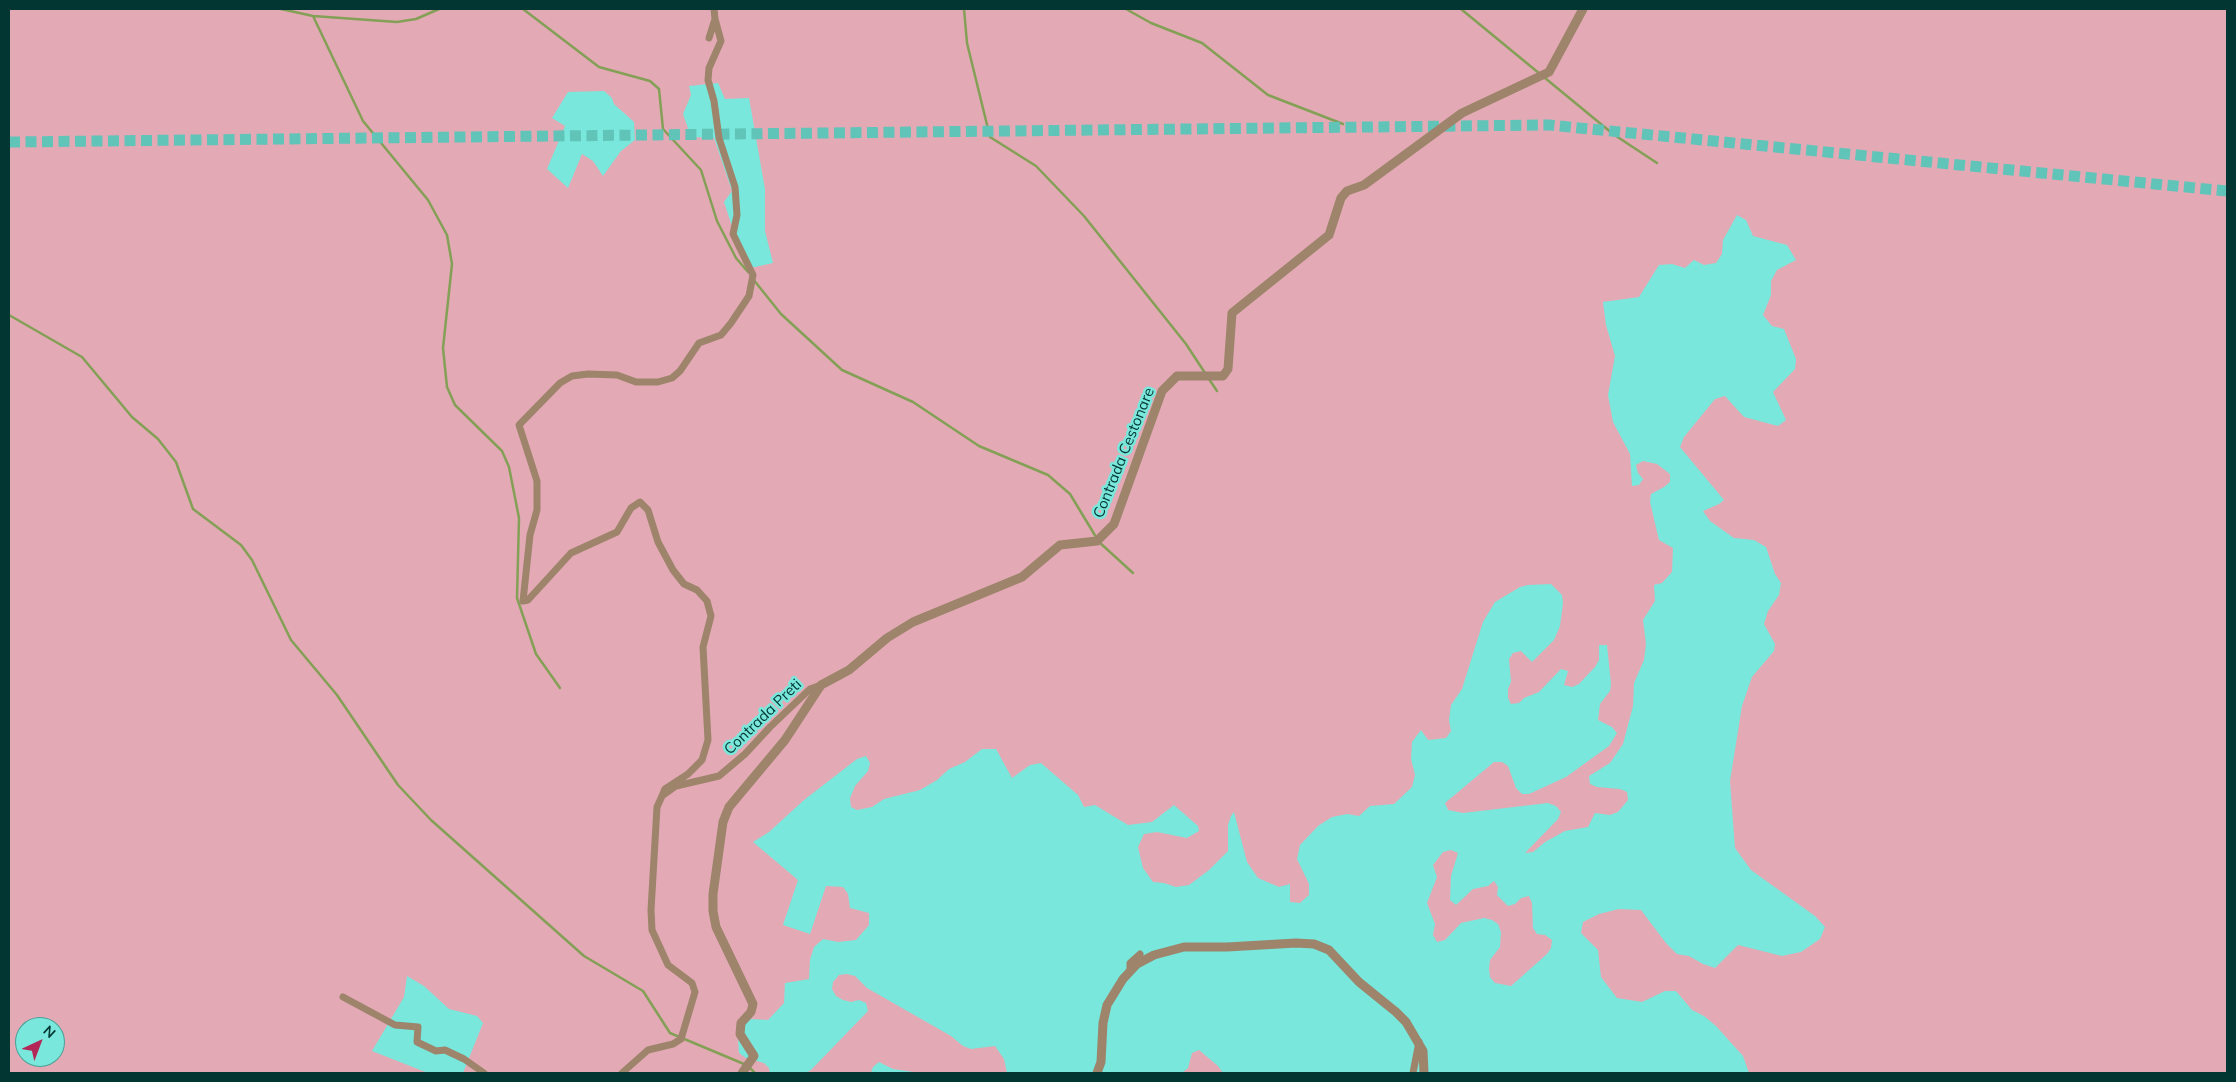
<!DOCTYPE html>
<style>
body{margin:0}
#map{position:relative;width:2236px;height:1082px;overflow:hidden;background:#79e7db;font-family:Mulish,sans-serif}
canvas{display:block}
.frame{position:absolute;inset:0;border:10px solid #023632;pointer-events:none}
.north{position:absolute;left:15px;top:1017px;width:50px;height:50px;box-sizing:border-box;background:#79e7db;border:1px solid #49a097;border-radius:50%;rotate:43deg;font-size:14px;font-weight:700;line-height:20px;text-align:center;color:#023632}
.north::after{content:'';display:block;margin:auto;width:18px;height:22px;background:#b52658;clip-path:polygon(50% 0,100% 100%,50% 72%,0 100%)}
</style>
<div id="map">
<canvas width="2236" height="1082"></canvas>
<div class="frame"></div>
<div class="north">N</div>
</div>
<script>
const ctx = document.querySelector('canvas').getContext('2d');
ctx.lineJoin = 'round';
function paint(path, color) { ctx.fillStyle = color; ctx.fill(path, 'evenodd'); }
const toPath = rows => new Path2D(rows.map(r => 'M' + r).join(''));
function trace(path, color, width, dash) { ctx.strokeStyle = color; ctx.lineWidth = width; ctx.lineCap = dash ? 'butt' : 'round'; ctx.setLineDash(dash || []); ctx.stroke(path); }
function label(font, color, halo, rows, align = 'center') {
  ctx.font = font + ' Mulish,sans-serif'; ctx.lineWidth = 5; ctx.setLineDash([]); ctx.textBaseline = 'middle'; ctx.strokeStyle = halo; ctx.fillStyle = color; for (const [text, x, y, turn = 0] of rows) {
    ctx.save(); ctx.translate(x, y); ctx.rotate((+turn || 0) * Math.PI / 180); ctx.textAlign = isNaN(turn) ? turn : align; if (halo) ctx.strokeText(text, 0, 0); ctx.fillText(text, 0, 0); ctx.restore();
  }
}
paint(toPath([
 [9,9,2227,9,2227,1073,1749,1073,1743,1056,1716,1026,1704,1016,1692,1010,1676,991,1665,991,1642,1002,1617,998,1601,977,1598,950,1581,933,1583,922,1599,914,1619,909,1641,910,1666,943,1677,954,1689,956,1703,964,1715,968,1738,945,1782,956,1801,952,1820,939,1825,927,1815,916,1751,870,1735,848,1730,781,1742,706,1752,677,1774,651,1775,644,1764,624,1768,611,1779,595,1781,583,1775,574,1766,547,1754,540,1734,538,1710,521,1703,511,1719,504,1724,500,1680,447,1684,437,1715,399,1725,396,1744,417,1778,426,1786,420,1773,392,1795,369,1796,359,1784,329,1772,326,1763,315,1771,295,1771,281,1777,270,1796,260,1787,245,1753,236,1746,220,1737,215,1723,240,1722,254,1716,263,1704,265,1694,260,1685,268,1672,264,1659,265,1639,297,1603,302,1606,325,1615,356,1608,395,1613,422,1630,454,1632,486,1639,485,1643,479,1638,473,1636,465,1643,461,1657,464,1670,474,1670,482,1664,487,1651,494,1650,502,1659,540,1673,548,1672,572,1662,583,1654,585,1655,601,1643,620,1646,644,1644,660,1634,683,1633,706,1623,744,1610,763,1589,776,1590,784,1597,787,1620,789,1627,792,1628,800,1618,812,1610,815,1595,813,1588,827,1565,831,1545,842,1533,852,1525,853,1558,819,1561,812,1556,806,1548,803,1463,813,1448,810,1445,803,1494,762,1502,762,1508,766,1516,788,1522,794,1529,794,1566,777,1609,746,1617,733,1612,727,1598,720,1600,704,1610,691,1611,684,1607,645,1599,645,1599,660,1595,667,1579,684,1572,687,1564,685,1568,671,1561,669,1539,692,1524,698,1519,703,1511,704,1508,698,1508,689,1511,682,1509,659,1513,653,1521,651,1532,662,1554,640,1560,626,1563,603,1562,595,1551,584,1528,585,1520,587,1495,602,1483,622,1462,689,1451,705,1449,720,1451,731,1446,738,1428,740,1421,730,1412,742,1411,759,1415,775,1412,787,1394,804,1370,806,1359,816,1347,814,1332,817,1318,826,1300,845,1297,859,1309,884,1309,895,1300,903,1290,902,1290,884,1279,887,1258,878,1247,862,1234,812,1231,816,1228,825,1228,851,1209,870,1189,885,1176,887,1164,883,1153,882,1143,868,1138,847,1144,834,1157,832,1187,838,1199,831,1198,826,1174,805,1152,822,1128,825,1095,805,1084,807,1078,795,1041,763,1030,765,1012,778,996,749,982,749,965,762,949,769,937,780,920,790,884,799,872,807,857,810,851,807,850,798,855,786,868,771,870,763,866,756,857,759,804,800,769,832,753,842,798,880,783,925,810,934,826,886,843,887,848,894,850,908,869,913,869,925,856,940,838,942,823,939,814,947,810,960,809,979,785,983,784,1003,768,1020,751,1019,740,1028,738,1039,739,1053,746,1058,764,1063,769,1068,770,1073,463,1073,483,1023,477,1016,449,1009,424,986,407,976,404,997,372,1051,428,1073,9,1073],
 [718,83,725,99,749,98,765,189,765,231,773,263,746,269,724,202,732,191,714,138,691,137,683,114,691,95,689,86],
 [604,91,612,98,614,104,634,122,635,140,621,151,603,176,593,161,582,154,568,188,547,169,565,126,552,118,568,92],
 [25,1027,55,1027,55,1057,25,1057],
 [1451,850,1458,853,1451,876,1450,900,1456,905,1473,889,1488,886,1494,881,1498,887,1497,895,1508,906,1515,904,1521,898,1529,896,1532,903,1533,928,1537,934,1545,935,1552,940,1551,948,1547,954,1511,986,1495,983,1490,977,1489,969,1490,960,1500,947,1501,932,1498,924,1492,920,1484,918,1461,923,1445,940,1437,942,1433,935,1435,924,1427,903,1437,877,1433,865,1443,852],
 [847,974,855,976,867,988,951,1036,963,1046,971,1049,995,1046,1004,1059,1007,1073,920,1073,893,1069,879,1062,873,1067,871,1073,806,1073,811,1070,868,1011,866,1003,859,1000,851,1002,843,1000,836,996,832,989,833,982,839,975],
 [1199,1050,1218,1066,1223,1073,1182,1073,1188,1068,1192,1053]
]), '#e3aab5');
trace(toPath([
 [281,9,313,16,397,22,416,19,439,9],
 [523,9,599,67,650,81,659,89,663,129,701,170,717,221,736,258,748,272],
 [964,9,967,43,990,137,1036,166,1084,216,1186,344,1205,373],
 [1126,9,1151,23,1202,43,1268,95,1343,124],
 [1461,9,1540,74],
 [313,16,363,121,428,200,447,235,452,264,443,348,447,387,455,405,502,451,509,467,519,518,517,598,536,654,560,688],
 [1545,78,1613,134,1657,163],
 [753,279,781,314,842,370,913,402,979,446,1048,475,1070,494,1096,537],
 [9,315,82,357,132,417,158,439,176,462,193,509,241,545,252,560,291,640,337,695,398,785,431,820,584,956,643,991,670,1033,744,1064],
 [1209,379,1217,391],
 [1099,542,1133,573],
 [749,1067,755,1073]
]), '#849f56', 2.5);
trace(toPath([
 [9,142,1549,125,2227,191]
]), '#61c4b9', 11, [11, 5.5]);
trace(toPath([
 [709,38,715,19,714,9],
 [662,796,665,789,688,774,702,760,708,740,703,647,711,616,707,601,697,590,684,584,673,570,658,542,648,510,640,502,631,508,617,532,571,553,528,600,523,601,530,535,537,510,537,481,519,425,560,383,572,376,588,374,617,375,636,382,658,382,672,378,680,371,699,343,721,335,731,323,749,296,753,275,733,234,737,215,735,187,719,138,714,101,708,80,709,68,721,41,715,19],
 [1130,972,1130,963,1140,954],
 [343,997,395,1025,418,1027,417,1042,436,1051,445,1050,464,1059,484,1073],
 [622,1073,648,1050,673,1044,681,1039,695,992,692,983,668,965,652,930,651,910,657,807,662,796,676,786,719,776,745,754,770,727,810,689,821,685],
 [1413,1073,1419,1042]
]), '#9d846b', 7);
trace(toPath([
 [742,1073,754,1056,740,1034,741,1023,751,1012,753,1004,716,927,713,911,713,894,723,822,729,807,785,740,821,685,849,670,887,638,913,622,1022,577,1060,545,1097,541,1114,524,1162,391,1177,376,1223,376,1228,369,1232,313,1329,235,1341,198,1347,191,1364,185,1462,113,1549,72,1583,9],
 [1097,1073,1101,1062,1103,1023,1107,1005,1123,979,1137,964,1154,955,1184,947,1227,947,1296,943,1314,944,1329,950,1359,982,1396,1012,1406,1022,1423,1051,1424,1073]
]), '#9d846b', 9);
label('15px', '#023632', '#79e7db', [
 ["Contrada Cestonare",1124,453,-68],
 ["Contrada Preti",763,717,-44]
]);
</script>
